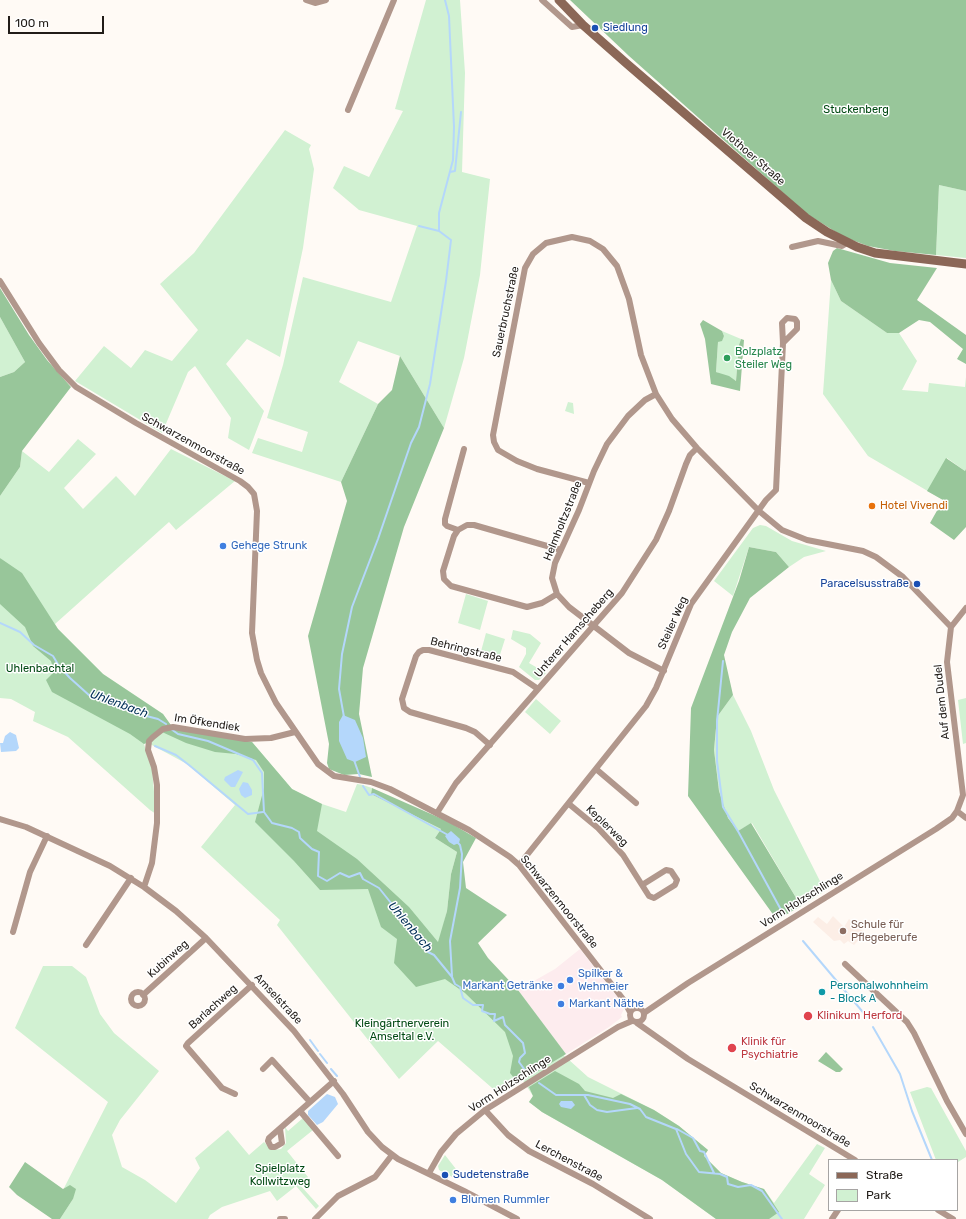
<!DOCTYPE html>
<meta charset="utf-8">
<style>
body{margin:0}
#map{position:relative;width:966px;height:1219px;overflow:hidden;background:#fffaf5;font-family:Rubik,sans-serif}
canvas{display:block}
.legend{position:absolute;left:828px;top:1159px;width:130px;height:52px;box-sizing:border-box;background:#fff;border:1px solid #a6a4a3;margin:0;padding:5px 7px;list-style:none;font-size:12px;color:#211c18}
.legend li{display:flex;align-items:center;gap:8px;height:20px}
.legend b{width:20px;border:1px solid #a6a4a3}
.scale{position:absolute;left:8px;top:16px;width:96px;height:18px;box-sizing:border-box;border:2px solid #211c18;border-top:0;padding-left:5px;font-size:12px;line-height:14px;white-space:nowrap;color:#211c18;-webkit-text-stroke:3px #fff;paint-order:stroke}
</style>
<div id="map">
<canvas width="966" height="1219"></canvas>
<ul class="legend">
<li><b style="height:5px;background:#8b6757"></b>Straße</li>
<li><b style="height:11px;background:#d1f1d2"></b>Park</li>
</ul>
<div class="scale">100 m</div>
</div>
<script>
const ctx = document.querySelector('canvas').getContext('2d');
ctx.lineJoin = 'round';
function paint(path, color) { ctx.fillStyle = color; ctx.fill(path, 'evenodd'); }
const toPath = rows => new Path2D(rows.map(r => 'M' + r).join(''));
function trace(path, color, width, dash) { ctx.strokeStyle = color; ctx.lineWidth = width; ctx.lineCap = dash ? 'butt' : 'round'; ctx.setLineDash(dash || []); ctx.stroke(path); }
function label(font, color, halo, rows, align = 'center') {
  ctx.font = font + ' Rubik,sans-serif'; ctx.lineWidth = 3; ctx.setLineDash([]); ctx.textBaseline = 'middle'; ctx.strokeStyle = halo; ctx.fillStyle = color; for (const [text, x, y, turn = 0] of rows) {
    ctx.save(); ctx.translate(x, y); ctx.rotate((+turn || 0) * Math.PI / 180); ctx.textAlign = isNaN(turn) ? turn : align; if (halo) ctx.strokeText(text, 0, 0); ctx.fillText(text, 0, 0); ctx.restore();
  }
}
paint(toPath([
 [580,949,625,1007,621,1015,622,1017,609,1027,566,1054,518,990,555,969]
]), '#fdecee');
paint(toPath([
 [833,916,844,927,849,919,865,933,854,945,848,941,844,944,840,940,834,941,813,922,818,917,827,924]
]), '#fceee6');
paint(toPath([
 [426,0,460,0,465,73,462,172,490,179,480,275,464,358,444,428,400,356,358,341,339,382,378,404,341,482,252,453,258,438,302,452,308,432,267,418,283,365,303,277,391,302,417,226,359,210,333,188,344,166,369,177,403,111,395,109],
 [285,130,311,145,309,149,314,169,303,248,280,357,247,339,226,364,264,411,249,450,228,438,231,418,195,366,188,372,162,433,75,381,104,346,131,368,145,350,172,361,198,330,160,284,194,253],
 [939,185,966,191,966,258,936,255],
 [831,280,841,301,887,333,899,333,917,361,902,390,928,392,929,383,965,387,966,377,966,469,965,471,947,458,943,500,868,456,823,394],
 [0,317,25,362,14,372,0,377],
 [722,331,741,339,739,345,736,381,716,372,718,342,724,336],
 [568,402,573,403,574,414,565,411],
 [78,439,96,454,64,488,83,509,116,476,135,496,171,449,235,481,176,530,169,522,55,624,58,629,103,674,163,714,173,728,252,742,292,789,322,804,346,812,357,784,363,785,372,788,371,794,441,829,435,838,457,852,451,874,447,911,439,943,588,1077,654,1110,679,1126,708,1150,704,1156,721,1173,742,1182,764,1189,774,1203,817,1144,825,1148,809,1174,825,1185,804,1219,716,1219,662,1180,542,1112,529,1102,533,1096,522,1079,499,1094,438,1041,399,1079,277,925,280,920,201,847,235,805,187,764,150,744,144,744,152,769,156,814,150,810,68,737,33,721,35,712,11,699,0,698,0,559,3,561,0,558,0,496,20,467,22,451,49,472],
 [760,525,766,526,792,541,826,551,804,557,789,567,776,552,749,547,733,596,714,581,753,528],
 [466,594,488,601,480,630,458,623],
 [513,630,530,634,541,643,529,663,546,673,539,680,535,680,519,667,526,654,526,648,511,639],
 [486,633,505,639,498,661,480,655],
 [733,695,751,731,774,790,825,891,801,906,752,823,738,831,728,818,719,791,714,750,717,717],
 [966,698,966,743,963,744,958,700],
 [536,699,561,721,550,734,525,712],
 [43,966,72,966,86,977,100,1014,114,1033,159,1071,120,1120,112,1135,122,1167,145,1180,176,1203,200,1168,195,1158,228,1130,249,1155,264,1142,272,1150,281,1149,286,1143,285,1127,288,1131,303,1118,313,1130,287,1151,308,1177,300,1185,319,1206,316,1209,296,1186,277,1201,270,1191,222,1207,210,1215,208,1219,60,1219,73,1199,63,1190,108,1102,15,1028],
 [927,1087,931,1088,966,1151,966,1157,958,1162,957,1160,936,1160,910,1092],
 [445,1155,456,1169,456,1179,439,1170,438,1166]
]), '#d1f1d2');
paint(toPath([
 [570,0,966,0,966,191,939,185,936,255,895,251,868,246,844,237,807,214,629,56],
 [837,248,890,263,937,268,917,300,966,335,966,364,957,359,963,349,930,322,919,320,899,333,887,333,841,301,831,280,828,263,833,251],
 [0,288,29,335,47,360,71,387,22,451,20,467,0,496,0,377,14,372,25,362,0,317],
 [703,320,722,331,724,336,722,341,718,342,716,372,729,376,736,381,739,345,741,339,744,340,740,391,711,384,705,339,700,324],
 [400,356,444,428,404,527,363,668,359,714,372,777,359,774,344,775,329,769,327,763,329,744,308,636,347,501,341,482,378,404,392,390],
 [946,458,965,471,966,469,966,527,954,540,930,523,943,500,927,491],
 [749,547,776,552,789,567,750,598,732,632,724,655,733,695,717,717,714,750,719,791,728,818,738,831,751,823,801,906,777,920,688,796,691,708,739,581],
 [0,558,22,573,58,629,103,674,163,714,173,728,252,742,292,789,322,804,317,831,357,859,409,907,438,942,447,911,451,874,457,852,435,838,441,829,371,794,372,788,447,821,476,838,463,862,466,888,507,915,478,943,488,958,518,990,566,1054,518,1083,510,1073,513,1056,505,1032,465,993,445,979,416,987,394,963,397,939,381,927,368,889,320,890,294,861,255,822,264,788,264,772,256,760,236,754,215,752,186,743,162,732,144,744,130,734,52,692,46,680,54,672,51,661,33,646,25,627,0,604],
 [826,1052,843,1069,840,1072,836,1072,818,1061],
 [555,1071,579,1084,585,1091,613,1098,621,1094,654,1110,679,1126,708,1150,704,1156,721,1173,742,1182,764,1189,779,1212,769,1219,716,1219,662,1180,542,1112,529,1102,533,1096,529,1087],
 [25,1162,63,1189,70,1185,76,1189,73,1199,60,1219,52,1219,17,1195,9,1187]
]), '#98c69a');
paint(toPath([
 [343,715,355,720,363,738,366,757,355,762,347,759,339,741,339,722],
 [10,732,16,735,19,748,16,751,1,752,0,743,3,743,5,736],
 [238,770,243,772,235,787,231,787,224,780,225,777],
 [243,782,248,783,252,790,252,795,245,798,241,795,239,789],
 [451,831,460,839,459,843,454,845,449,842,445,836],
 [327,1094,335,1097,338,1104,323,1122,317,1125,308,1115,308,1111],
 [561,1101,572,1101,575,1105,571,1109,561,1107,559,1104]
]), '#b4d7fb');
trace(toPath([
 [450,172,455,171,461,112],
 [419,226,439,231],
 [0,623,20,632,34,645,53,656,59,666,70,678,90,696,122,706,131,712,158,719,166,724],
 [723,661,717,721,717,761,723,807,739,833,780,908],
 [344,717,339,689,342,654,352,607,378,539,411,443,419,427,430,384,446,281,451,240,439,231,439,213,453,160,454,127,449,16,445,0],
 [171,729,178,734,208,741,253,760,262,773,264,812,272,823,292,828,299,832,300,838,312,849,319,852,318,876,327,881,340,873,349,877,360,873,363,879,379,888,395,908,403,922,410,927,410,931,415,935,419,941,425,945,428,952,434,955,452,977,455,984,460,987,463,998,473,1005,483,1005,482,1011,490,1014,495,1014,494,1021,503,1017,505,1025,523,1043,525,1053,520,1058,519,1062,527,1073],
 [155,746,176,755,189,765,248,814,263,812],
 [354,760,360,777],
 [363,786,369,795,374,794,448,835],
 [803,941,867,1017],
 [452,976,450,941,460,888,462,854,460,845,458,843],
 [873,1027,900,1074,912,1111,932,1160],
 [310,1040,318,1051],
 [320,1054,327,1063],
 [331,1069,337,1076],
 [539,1083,556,1095,588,1095,630,1104,640,1109,646,1117,676,1129,686,1154,699,1172,720,1174,727,1177,728,1184,738,1187,751,1185,762,1191,782,1219],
 [584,1095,590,1105,597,1110,607,1112,637,1108],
 [677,1129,693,1138,700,1151,704,1152,714,1173]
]), '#b4d7fb', 2);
trace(toPath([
 [306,0,315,3,326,0],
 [542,0,572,27,583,25],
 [348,110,394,0],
 [792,247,818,241,842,246,847,243],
 [0,281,39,343,59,370,76,387,136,423,240,481,248,487,254,494,257,511,252,633,257,660,261,673,276,703,318,764,334,776,371,782,390,789,469,830,510,857,519,865,564,923,623,999,630,1012],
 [656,394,645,400,628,416,607,444,594,471,579,510,555,563,552,578,557,594,569,607,629,653,664,671],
 [589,483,537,469,517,461,498,450,494,442,493,435,525,268,533,254,546,243,572,237,590,241,603,249,617,266,629,299,641,355,656,394,672,419,697,448,759,511,782,530,807,540,863,551,876,557,903,577,951,627],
 [458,530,447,526,445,524,445,519,464,449],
 [557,594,542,603,527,607,451,586,444,579,443,571,454,536,458,530,467,525,474,525,561,550],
 [490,745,475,732,466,728,410,712,404,708,402,699,416,656,419,652,423,650,429,650,513,672,538,689],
 [596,769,636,803],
 [569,804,598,828,623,855,642,885,649,896,654,898,675,885,677,880,671,871,666,870,642,885],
 [957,811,966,818],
 [437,813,456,783,622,593,656,540,669,511,686,464,690,455,697,448],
 [0,819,26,827,110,866,144,887,176,911,206,938,294,1031,343,1094,368,1132,382,1147,398,1159,464,1191,517,1219],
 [519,865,646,706,656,688,691,604,766,500,776,490,783,343,782,323,787,318,795,319,797,322,797,329,783,343],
 [144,887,152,863,157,823,157,785,154,767,148,750,149,741,153,737,163,729,173,727,245,739,271,738,295,732],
 [13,932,30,872,47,836],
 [86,945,131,878],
 [845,964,907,1022,914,1033,947,1101,966,1134],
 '131 999a7 7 0 1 1 14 0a7 7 0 1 1-14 0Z',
 [143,995,206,938],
 '630 1015a7 7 0 1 1 14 0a7 7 0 1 1-14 0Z',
 [644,1013,688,983,936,829,952,818,957,811,963,795,947,662,951,627,966,608],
 [637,1023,688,1059,855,1160],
 [263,1069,272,1060,310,1102],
 [235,1094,222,1088,186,1046,188,1043,252,985],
 [485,1110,508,1135,529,1151,593,1184,650,1219],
 [300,1111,338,1156],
 [280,1129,282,1143,275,1147,271,1147,268,1141,269,1138,334,1081],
 [429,1173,441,1152,456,1134,485,1110,618,1027,632,1021],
 [938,1210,953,1219],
 [280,1219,285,1219],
 [315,1219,338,1196,375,1177,392,1155],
 [832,1219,838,1210]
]), '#b1978c', 6);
trace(toPath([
 [559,0,583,25,626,63,806,218,827,232,857,247,875,253,966,264]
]), '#8b6757', 9);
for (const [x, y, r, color] of [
 [595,28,4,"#1a4fb4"],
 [727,358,4,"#2e9e5b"],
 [872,506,4,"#e8710a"],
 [223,546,4,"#3f7fe0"],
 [917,584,4,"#1a4fb4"],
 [843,931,4,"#8d6e63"],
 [570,980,4,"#3f7fe0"],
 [561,986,4,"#3f7fe0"],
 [822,992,4,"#0f9aa8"],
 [561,1004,4,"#3f7fe0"],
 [808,1016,5,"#e0444e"],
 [732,1048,5,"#e0444e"],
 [445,1175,4,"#1a4fb4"],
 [453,1200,4,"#3f7fe0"]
]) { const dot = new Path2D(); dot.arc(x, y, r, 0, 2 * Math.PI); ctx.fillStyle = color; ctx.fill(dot); trace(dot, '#fff', 1.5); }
label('11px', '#164399', '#fff', [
 ["Siedlung",603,28],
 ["Paracelsusstraße",909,584,"right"],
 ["Sudetenstraße",453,1175]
], 'left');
label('11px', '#004912', '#fff', [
 ["Stuckenberg",856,110],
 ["Uhlenbachtal",40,669],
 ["Kleingärtnerverein",402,1024],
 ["Amseltal e.V.",402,1037],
 ["Spielplatz",280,1169],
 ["Kollwitzweg",280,1182]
]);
label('11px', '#211c18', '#fff', [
 ["Vlothoer Straße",753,157,41],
 ["Sauerbruchstraße",506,312,-78],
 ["Schwarzenmoorstraße",193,444,29],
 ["Helmholtzstraße",563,521,-68],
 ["Steiler Weg",673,623,-66],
 ["Unterer Hamscheberg",574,633,-49],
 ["Behringstraße",466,650,14],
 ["Auf dem Dudel",942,702,-96],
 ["Im Öfkendiek",207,723,9],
 ["Keplerweg",607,826,44],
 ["Vorm Holzschlinge",802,900,-32],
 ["Schwarzenmoorstraße",559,902,51],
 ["Kubinweg",168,959,-42],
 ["Amselstraße",278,999,47],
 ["Barlachweg",213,1007,-42],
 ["Vorm Holzschlinge",510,1084,-33],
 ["Schwarzenmoorstraße",800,1115,31],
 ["Lerchenstraße",569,1161,28]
]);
label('11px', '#27864d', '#fff', [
 ["Bolzplatz",735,352],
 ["Steiler Weg",735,365]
], 'left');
label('11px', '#c56008', '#fff', [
 ["Hotel Vivendi",880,506]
], 'left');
label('11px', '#366cbe', '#fff', [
 ["Gehege Strunk",231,546],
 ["Spilker &",578,974],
 ["Wehmeier",578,987],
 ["Markant Getränke",553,986,"right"],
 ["Markant Näthe",569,1004],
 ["Blumen Rummler",461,1200]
], 'left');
label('11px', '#785e54', '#fff', [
 ["Schule für",851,925],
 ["Pflegeberufe",851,938]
], 'left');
label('11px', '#0d838f', '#fff', [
 ["Personalwohnheim",830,986],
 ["- Block A",830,999]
], 'left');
label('11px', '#be3a42', '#fff', [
 ["Klinikum Herford",817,1016],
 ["Klinik für",741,1042],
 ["Psychiatrie",741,1055]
], 'left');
label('italic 12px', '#002f56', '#fff', [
 ["Uhlenbach",119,704,20],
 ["Uhlenbach",410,927,50]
]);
</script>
